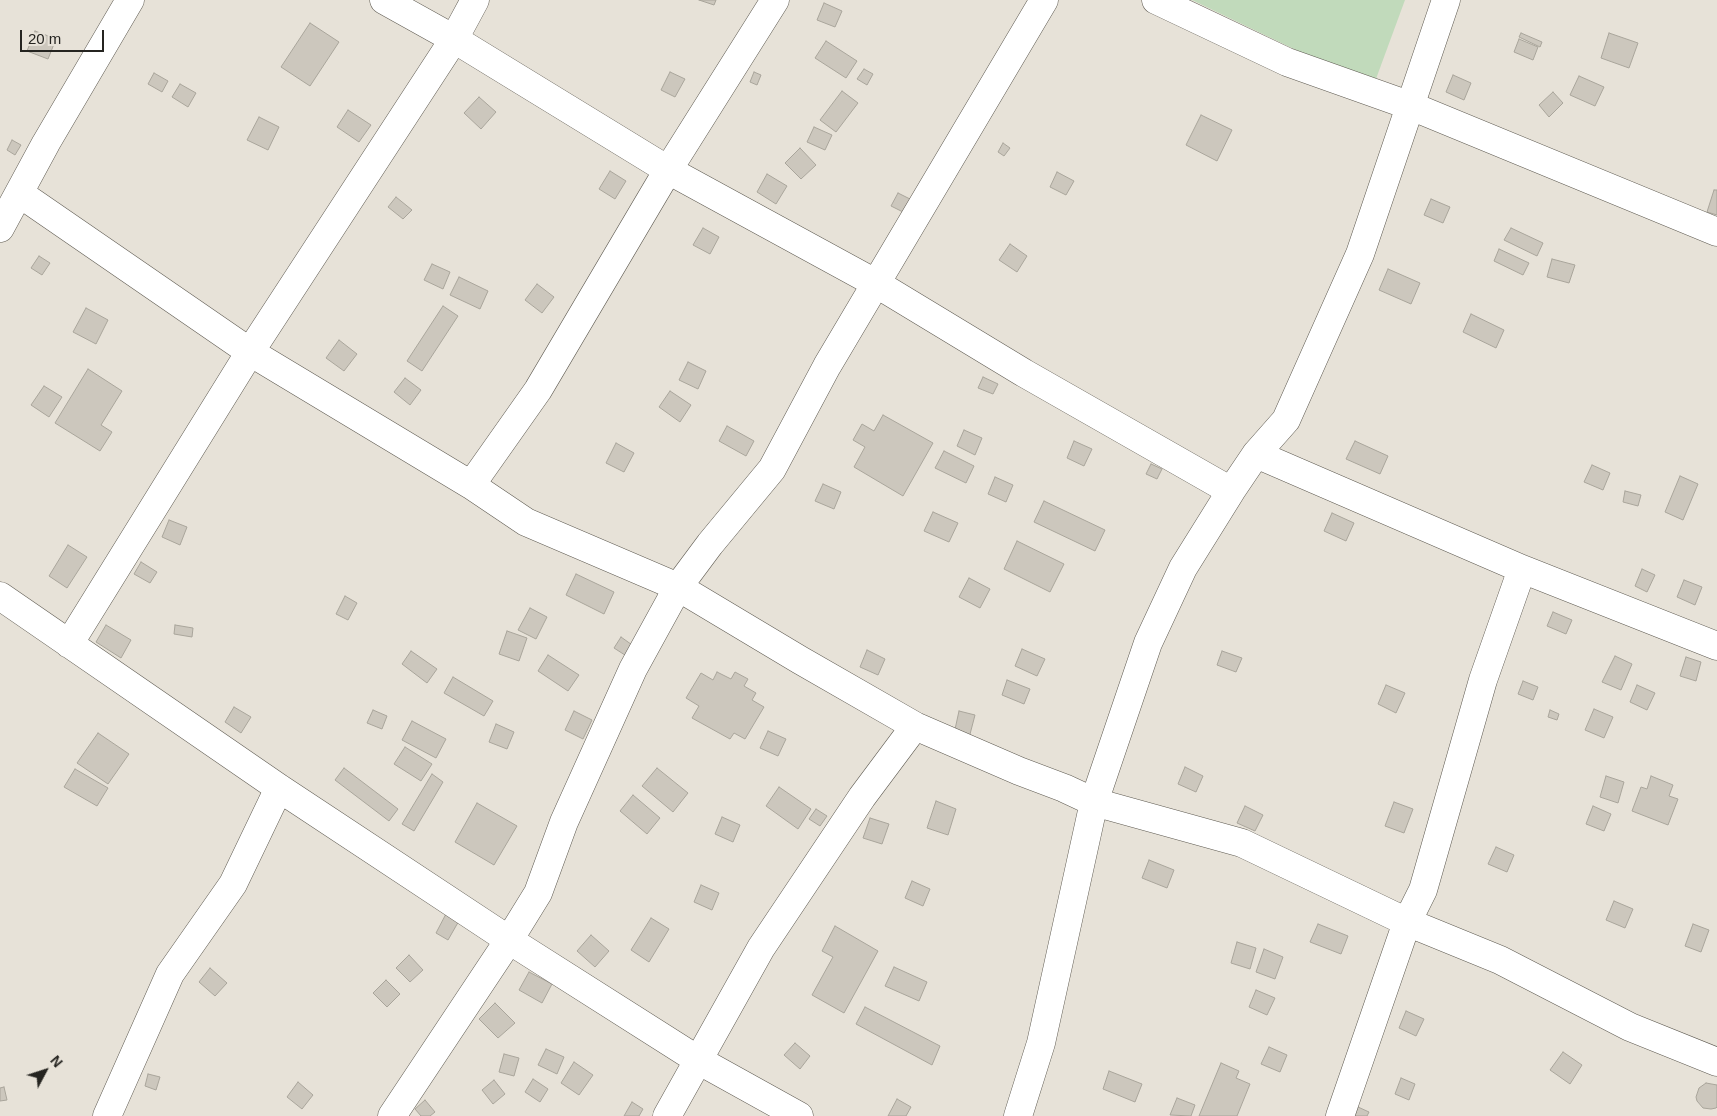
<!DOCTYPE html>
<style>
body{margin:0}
#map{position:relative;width:1717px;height:1116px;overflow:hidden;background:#e7e2d8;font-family:Arial,sans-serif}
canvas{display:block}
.north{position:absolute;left:20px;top:1046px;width:50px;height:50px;-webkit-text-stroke:4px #e7e2d8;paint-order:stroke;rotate:50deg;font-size:14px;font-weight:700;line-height:20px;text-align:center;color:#252420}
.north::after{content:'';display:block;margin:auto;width:18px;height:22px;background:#252420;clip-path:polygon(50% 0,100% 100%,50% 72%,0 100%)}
.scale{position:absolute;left:20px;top:30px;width:84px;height:22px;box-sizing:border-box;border:2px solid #252420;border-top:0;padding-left:6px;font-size:15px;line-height:18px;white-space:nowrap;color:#252420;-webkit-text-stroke:4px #e7e2d8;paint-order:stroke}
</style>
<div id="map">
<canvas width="1717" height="1116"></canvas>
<div class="north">N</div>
<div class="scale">20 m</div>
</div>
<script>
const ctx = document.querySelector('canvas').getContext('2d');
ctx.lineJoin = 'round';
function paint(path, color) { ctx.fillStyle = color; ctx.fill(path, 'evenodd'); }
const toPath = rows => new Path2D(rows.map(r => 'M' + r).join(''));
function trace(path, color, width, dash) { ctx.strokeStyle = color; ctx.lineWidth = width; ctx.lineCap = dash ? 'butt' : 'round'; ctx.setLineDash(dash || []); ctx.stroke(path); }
paint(toPath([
 [1192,0,1405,0,1373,87]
]), '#c1dabb');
const building = toPath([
 [699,0,716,0,714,5,699,0],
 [824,3,842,11,835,27,817,20,824,3],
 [310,23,339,42,310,86,281,67,310,23],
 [35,31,56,39,48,59,27,51,35,31],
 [1521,33,1542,42,1540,47,1519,37,1521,33],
 [1609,33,1638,43,1629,68,1601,58,1609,33],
 [1519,39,1538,47,1533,60,1514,52,1519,39],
 [826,41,857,61,846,78,815,58,826,41],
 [864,69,873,74,867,85,857,79,864,69],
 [670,72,685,79,675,97,661,90,670,72],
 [754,72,761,75,757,85,750,82,754,72],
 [154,73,168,81,162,92,148,84,154,73],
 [1453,75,1471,83,1464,100,1446,92,1453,75],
 [1579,76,1604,87,1595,106,1570,95,1579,76],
 [180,84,196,93,188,107,172,97,180,84],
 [842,91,858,103,836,132,820,120,842,91],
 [1553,92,1563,103,1549,117,1539,105,1553,92],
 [479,97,496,112,481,129,464,113,479,97],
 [348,110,371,125,359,142,337,127,348,110],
 [1201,115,1232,130,1217,161,1186,145,1201,115],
 [259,117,279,127,268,150,247,140,259,117],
 [814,127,832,135,825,150,807,142,814,127],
 [12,140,21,145,15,155,7,150,12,140],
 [1003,143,1010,148,1004,156,998,152,1003,143],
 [800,148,816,165,801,179,785,163,800,148],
 [610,171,626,181,615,199,599,189,610,171],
 [1057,172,1074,181,1066,195,1050,187,1057,172],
 [767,174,787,186,776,204,757,192,767,174],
 [1714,190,1717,190,1717,215,1707,212,1714,190],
 [898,193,912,200,905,213,891,206,898,193],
 [396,197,412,210,403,219,388,207,396,197],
 [1431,199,1450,207,1443,223,1424,215,1431,199],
 [703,228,719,237,710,254,693,245,703,228],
 [1511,228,1543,243,1537,256,1504,240,1511,228],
 [1010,244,1027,256,1017,272,999,260,1010,244],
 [1499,249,1529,263,1523,275,1494,261,1499,249],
 [39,256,50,263,42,275,31,268,39,256],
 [1552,259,1575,265,1569,283,1547,277,1552,259],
 [432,264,450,272,443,289,424,280,432,264],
 [1388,269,1420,283,1411,304,1379,290,1388,269],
 [459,277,488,291,480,309,450,295,459,277],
 [537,284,554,297,542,313,525,300,537,284],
 [443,306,458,316,422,371,407,361,443,306],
 [86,308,108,320,96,344,73,332,86,308],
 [1471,314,1504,330,1496,348,1463,332,1471,314],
 [339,340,357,354,344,371,326,358,339,340],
 [688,362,706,371,698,389,679,380,688,362],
 [88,369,122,391,101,425,112,432,100,451,55,423,88,369],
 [983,377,998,384,993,394,978,388,983,377],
 [405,378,421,390,410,405,394,392,405,378],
 [44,386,62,397,49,417,31,405,44,386],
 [670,391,691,405,680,422,659,407,670,391],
 [883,415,933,443,903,496,854,467,865,447,853,440,862,424,874,431,883,415],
 [727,426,754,441,746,456,719,441,727,426],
 [964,430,982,438,975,455,957,446,964,430],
 [1074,441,1092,449,1084,466,1067,458,1074,441],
 [1355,441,1388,456,1380,474,1346,459,1355,441],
 [616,443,634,453,624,472,606,463,616,443],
 [944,451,974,466,966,483,935,468,944,451],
 [1151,464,1162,469,1157,479,1146,474,1151,464],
 [1592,465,1610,473,1603,490,1584,482,1592,465],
 [1680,476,1698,484,1683,520,1665,512,1680,476],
 [995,477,1013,485,1006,502,988,494,995,477],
 [823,484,841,492,834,509,815,501,823,484],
 [1625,491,1641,495,1638,506,1623,502,1625,491],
 [1044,501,1105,530,1095,551,1034,522,1044,501],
 [933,512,958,523,949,542,924,531,933,512],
 [1332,513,1354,523,1346,541,1324,531,1332,513],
 [169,520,187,527,180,545,162,537,169,520],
 [1017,541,1064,564,1050,592,1004,569,1017,541],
 [68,545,87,557,67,588,49,576,68,545],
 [141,562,157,572,150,583,134,574,141,562],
 [1642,569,1655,575,1647,592,1635,586,1642,569],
 [576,574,614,592,604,614,566,595,576,574],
 [969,578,990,589,980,608,959,597,969,578],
 [1684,580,1702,587,1695,605,1677,597,1684,580],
 [345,596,357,603,348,620,336,614,345,596],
 [530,608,547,617,536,639,518,630,530,608],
 [1553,612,1572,620,1566,634,1547,626,1553,612],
 [106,625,131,640,121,658,96,642,106,625],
 [175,625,193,628,192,637,174,634,175,625],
 [507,631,527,638,519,661,499,654,507,631],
 [621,637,635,647,628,657,614,648,621,637],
 [1022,649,1045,659,1037,676,1015,666,1022,649],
 [867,650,885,659,878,675,860,667,867,650],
 [411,651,437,669,427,683,402,664,411,651],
 [1222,651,1242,658,1236,672,1217,665,1222,651],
 [548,655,579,675,568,691,538,671,548,655],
 [1615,656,1632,664,1621,690,1602,682,1615,656],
 [1686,657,1701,662,1696,681,1680,676,1686,657],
 [717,672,731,679,735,672,748,679,744,686,756,693,752,700,764,707,745,739,734,733,730,739,692,718,699,706,686,698,701,673,713,680,717,672],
 [453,677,493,701,484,716,444,693,453,677],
 [1007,680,1030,689,1024,704,1002,695,1007,680],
 [1523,681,1538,687,1533,700,1518,694,1523,681],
 [1386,685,1405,693,1396,713,1378,704,1386,685],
 [1637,685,1655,693,1647,710,1630,702,1637,685],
 [234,707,251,717,241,733,225,722,234,707],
 [1594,709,1613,717,1604,738,1585,730,1594,709],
 [373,710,387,716,382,729,367,723,373,710],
 [1550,710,1559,714,1557,720,1548,717,1550,710],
 [574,711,592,720,583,739,565,730,574,711],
 [959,711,975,715,969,738,954,734,959,711],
 [412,721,446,739,436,758,402,740,412,721],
 [496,724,514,732,507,749,489,742,496,724],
 [768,731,786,739,778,756,760,748,768,731],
 [98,733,129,754,108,784,77,763,98,733],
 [405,747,432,764,421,781,394,764,405,747],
 [1185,767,1203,776,1196,792,1178,784,1185,767],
 [344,768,398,809,389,821,335,780,344,768],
 [657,768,688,793,673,812,642,786,657,768],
 [75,769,108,788,97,806,64,787,75,769],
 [432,774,443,782,414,831,402,824,432,774],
 [1606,776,1624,782,1618,803,1600,797,1606,776],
 [1651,776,1673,785,1669,796,1678,799,1668,825,1632,811,1641,787,1647,789,1651,776],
 [779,787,811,809,798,829,766,806,779,787],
 [633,795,660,818,647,834,620,811,633,795],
 [936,801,956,809,948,835,927,828,936,801],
 [1394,802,1413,809,1404,833,1385,826,1394,802],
 [477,803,517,826,494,865,455,842,477,803],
 [1245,806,1263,815,1255,831,1237,823,1245,806],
 [1593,806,1611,814,1604,831,1586,824,1593,806],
 [816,809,827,816,820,826,809,819,816,809],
 [722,817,740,825,733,842,715,834,722,817],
 [870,818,889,824,882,844,863,838,870,818],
 [1496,847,1514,855,1507,872,1488,864,1496,847],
 [1149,860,1174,870,1167,888,1142,878,1149,860],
 [912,881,930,889,923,906,905,898,912,881],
 [701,885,719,893,712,910,694,902,701,885],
 [1614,901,1633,909,1625,928,1606,920,1614,901],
 [447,912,460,919,448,940,436,933,447,912],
 [651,918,669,929,649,962,631,950,651,918],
 [1318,924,1348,936,1341,954,1310,942,1318,924],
 [1693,924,1709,930,1701,952,1685,946,1693,924],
 [835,926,878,951,844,1013,812,995,833,957,822,951,835,926],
 [591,935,609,951,595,967,577,951,591,935],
 [1237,942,1256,948,1250,969,1231,963,1237,942],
 [1264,949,1283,957,1275,979,1256,972,1264,949],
 [409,955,423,970,410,982,396,968,409,955],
 [894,967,927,982,919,1001,885,986,894,967],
 [210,968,227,983,215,996,199,982,210,968],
 [529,972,552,984,542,1003,519,990,529,972],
 [386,980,400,994,387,1007,373,993,386,980],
 [1256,990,1275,998,1267,1015,1249,1007,1256,990],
 [495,1003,515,1023,498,1038,479,1019,495,1003],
 [865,1007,940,1046,932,1065,856,1024,865,1007],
 [1406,1011,1424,1019,1416,1036,1399,1028,1406,1011],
 [795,1043,810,1056,800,1069,784,1055,795,1043],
 [1269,1047,1287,1055,1280,1072,1261,1064,1269,1047],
 [546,1049,564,1057,557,1074,538,1065,546,1049],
 [1563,1052,1582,1065,1570,1084,1550,1070,1563,1052],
 [504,1054,519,1058,514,1076,499,1072,504,1054],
 [574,1062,593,1075,579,1095,561,1083,574,1062],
 [1221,1063,1239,1071,1236,1078,1250,1084,1237,1116,1199,1116,1221,1063],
 [1109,1071,1142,1084,1135,1102,1103,1089,1109,1071],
 [148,1074,160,1077,156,1090,145,1086,148,1074],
 [1401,1078,1415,1084,1409,1100,1395,1094,1401,1078],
 [533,1079,548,1089,540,1102,525,1092,533,1079],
 [494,1080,505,1094,493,1104,482,1090,494,1080],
 [298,1082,313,1095,302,1109,287,1097,298,1082],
 [1706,1083,1717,1085,1717,1107,1716,1108,1711,1109,1703,1108,1697,1101,1696,1097,1699,1088,1706,1083],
 [4,1087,7,1100,0,1101,0,1088,4,1087],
 [1177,1098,1195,1105,1191,1116,1170,1115,1177,1098],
 [897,1099,911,1107,906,1116,888,1116,897,1099],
 [425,1100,435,1112,430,1116,421,1116,415,1109,425,1100],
 [632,1102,643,1109,639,1116,624,1116,632,1102],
 [1358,1107,1369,1112,1367,1116,1355,1116,1358,1107]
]);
paint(building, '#ccc7bd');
trace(building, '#a9a59b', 1);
const street = toPath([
 [384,0,454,39,668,170,877,284,1024,373,1231,491],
 [1156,0,1287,62,1411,106,1717,232],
 [19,193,250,352,471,485,526,522,678,587,800,660,915,726,1019,771,1064,788,1094,802,1242,843,1407,922,1500,960,1630,1027,1717,1062],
 [0,228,46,143,130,0],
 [1256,454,1522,569,1717,646],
 [471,485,538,390,668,170,775,0],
 [0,596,279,788,509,940,698,1060,799,1116],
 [69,644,250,352,454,39,475,0],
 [107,1116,170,974,233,884,279,788],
 [392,1116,509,940,538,893,564,822,633,669,678,587,710,544,772,469,827,366,1044,0],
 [667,1116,761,948,862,797,915,726],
 [1018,1116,1041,1043,1094,802,1148,643,1183,568,1231,491,1256,454,1286,420,1360,254,1446,0],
 [1340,1116,1407,922,1423,890,1483,680,1522,569]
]);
trace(street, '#5f5b52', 29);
trace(street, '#fff', 28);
</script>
